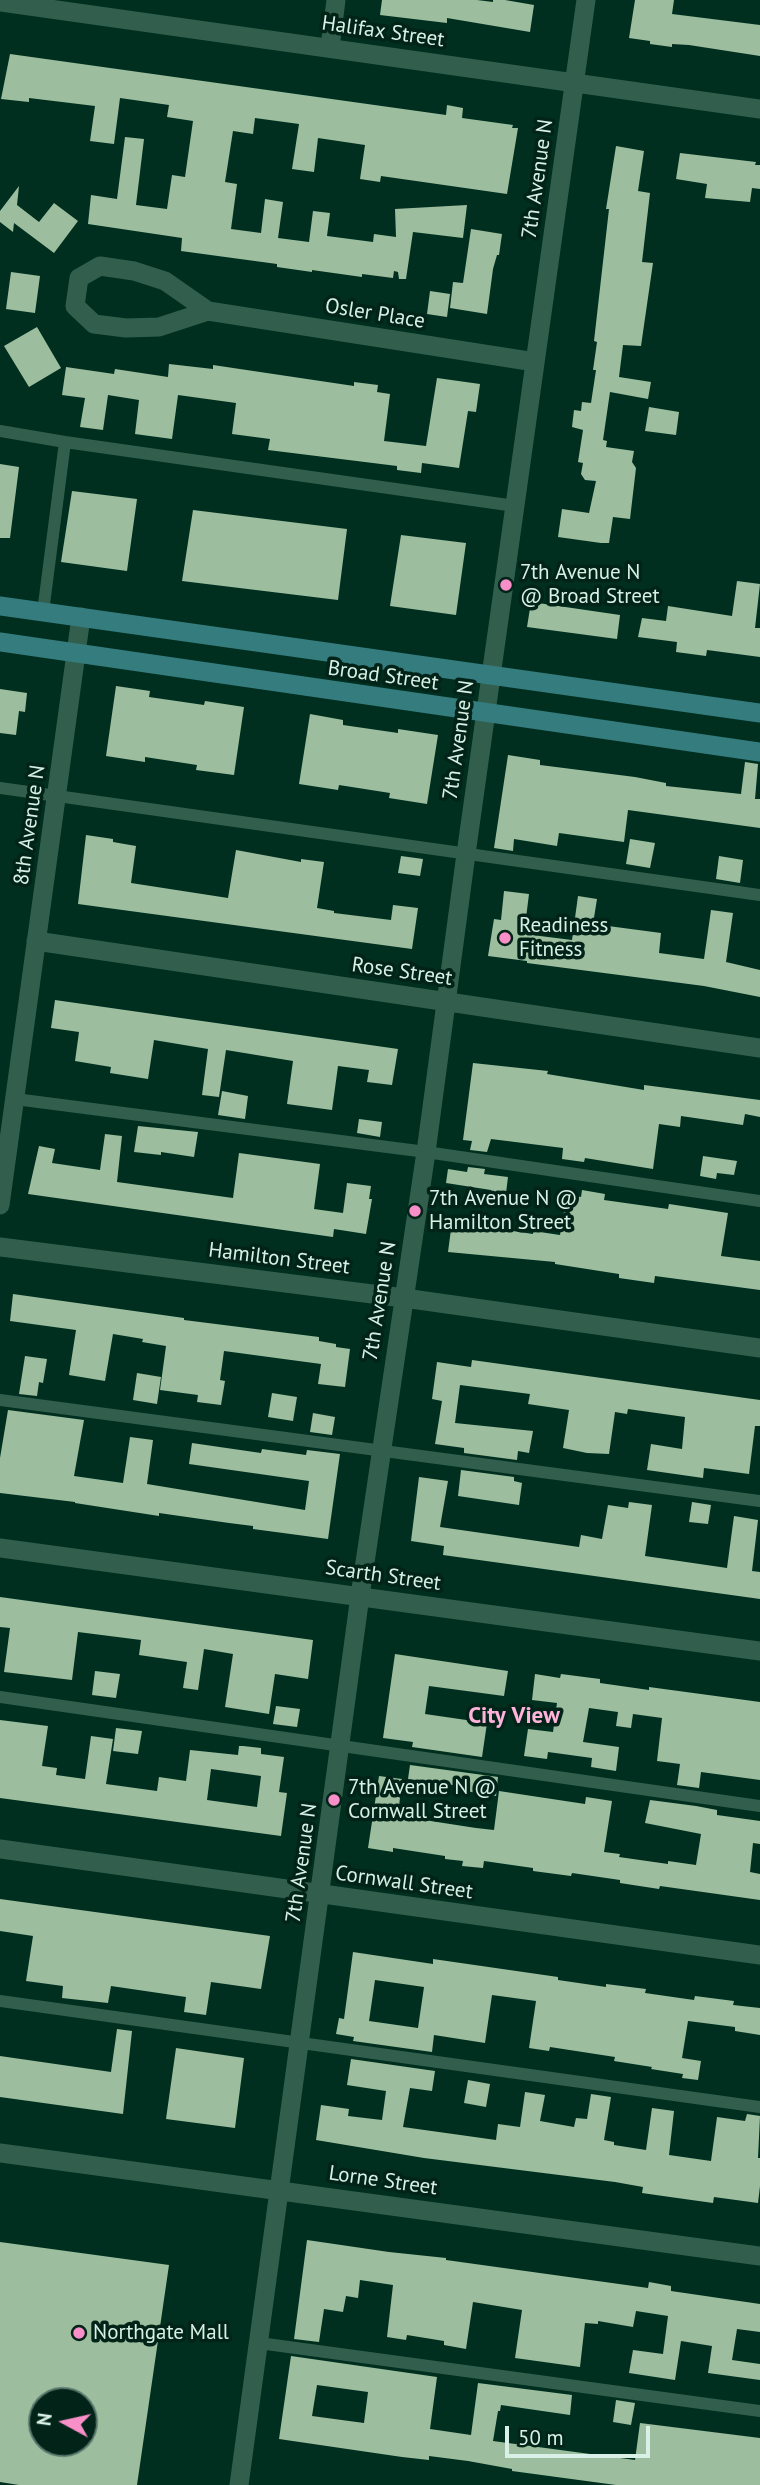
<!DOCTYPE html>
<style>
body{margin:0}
#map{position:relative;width:760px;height:2485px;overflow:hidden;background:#002f20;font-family:"PT Sans",sans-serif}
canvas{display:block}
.north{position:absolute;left:28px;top:2387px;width:70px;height:70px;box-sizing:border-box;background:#012318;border:2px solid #57756a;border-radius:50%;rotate:278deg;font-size:19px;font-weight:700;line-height:28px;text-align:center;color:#d8f0e5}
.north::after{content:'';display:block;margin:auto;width:24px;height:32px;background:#f98fc9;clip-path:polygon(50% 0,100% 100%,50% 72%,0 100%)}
.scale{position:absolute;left:505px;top:2426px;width:145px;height:32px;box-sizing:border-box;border:4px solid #d8f0e5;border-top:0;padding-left:9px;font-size:21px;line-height:24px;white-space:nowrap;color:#d8f0e5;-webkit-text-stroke:5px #012318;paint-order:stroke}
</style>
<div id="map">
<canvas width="760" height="2485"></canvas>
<div class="north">N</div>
<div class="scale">50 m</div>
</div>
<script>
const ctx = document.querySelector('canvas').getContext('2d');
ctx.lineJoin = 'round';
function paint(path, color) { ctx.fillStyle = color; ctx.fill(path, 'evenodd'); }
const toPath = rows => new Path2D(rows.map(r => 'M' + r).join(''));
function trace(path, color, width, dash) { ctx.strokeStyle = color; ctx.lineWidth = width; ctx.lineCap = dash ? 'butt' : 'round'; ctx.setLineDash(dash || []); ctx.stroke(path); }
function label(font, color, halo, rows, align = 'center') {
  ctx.font = font + ' "PT Sans",sans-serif'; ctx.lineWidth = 7; ctx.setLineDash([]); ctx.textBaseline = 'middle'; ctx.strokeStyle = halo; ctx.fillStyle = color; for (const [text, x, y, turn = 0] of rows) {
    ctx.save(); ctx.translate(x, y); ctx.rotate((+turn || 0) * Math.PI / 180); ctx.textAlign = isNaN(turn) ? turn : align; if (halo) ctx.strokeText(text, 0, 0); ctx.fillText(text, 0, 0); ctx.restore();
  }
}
paint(toPath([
 [382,0,477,0,493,2,493,0,505,0,534,5,530,32,447,18,447,23,380,15],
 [635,0,674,0,672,14,760,25,760,56,689,45,672,44,672,47,650,44,650,41,629,38],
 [10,54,446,115,447,105,463,108,462,118,513,125,512,128,518,128,507,194,381,176,380,182,360,179,365,145,318,138,314,172,292,169,299,124,255,118,253,134,233,131,225,182,237,184,231,229,261,233,265,199,283,202,278,238,309,242,313,211,330,213,327,236,373,242,374,234,396,237,395,209,467,205,463,238,413,232,406,279,399,279,398,272,394,271,393,278,362,274,362,277,312,270,312,272,277,267,277,264,181,251,182,238,88,224,91,195,117,199,125,137,144,139,136,205,167,209,172,175,185,177,193,121,167,117,169,105,120,98,114,144,90,141,95,106,29,98,29,102,1,99],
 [616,146,644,151,638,191,650,193,642,262,653,263,641,346,623,345,619,377,651,382,648,399,610,392,603,440,607,441,606,447,634,451,632,462,636,468,630,519,613,517,609,543,601,543,558,537,562,509,589,513,596,481,585,480,581,474,583,463,578,462,583,430,572,427,574,410,581,411,582,402,591,403,596,370,593,370,597,342,594,341,609,209,606,209],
 [680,153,756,162,755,165,760,165,760,189,752,188,750,202,705,198,707,184,676,179],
 [19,186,17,205,39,222,54,203,78,221,54,253,14,223,13,232,0,222,0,211],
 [471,229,502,234,499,255,497,255,493,269,487,314,450,308,453,282,463,283],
 [11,272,40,276,35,313,6,309],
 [430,291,450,294,447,317,427,314],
 [37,327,61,368,29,387,4,346],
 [169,364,213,369,213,365,354,386,354,382,378,385,377,392,390,394,384,441,426,446,437,378,480,384,476,412,468,411,459,468,422,463,421,473,397,470,397,466,268,450,270,439,232,434,236,403,178,395,172,439,135,434,139,400,108,395,103,430,80,427,85,398,62,395,66,367,114,374,115,369,168,377],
 [649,407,679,412,676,435,645,431],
 [0,464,19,467,10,538,0,538],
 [72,491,137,499,127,571,61,562],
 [193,510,347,529,338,600,182,581],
 [401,535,466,543,456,615,390,606],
 [737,581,760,584,755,628,760,628,760,657,707,650,706,656,676,652,677,642,638,637,642,618,666,621,668,606,732,616],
 [531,602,620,615,617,639,527,627],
 [116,686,150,691,149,697,204,705,205,701,244,707,234,775,196,770,197,765,145,757,145,762,106,756],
 [0,689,27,693,25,712,19,711,16,735,0,733],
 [310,714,343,720,343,725,398,733,398,729,438,735,427,804,389,798,390,793,339,785,338,790,299,784],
 [508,755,540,760,540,765,635,777,666,783,666,786,741,794,745,762,758,764,755,799,760,799,760,828,628,810,624,842,559,833,557,846,514,839,513,851,494,848],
 [86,835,113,839,113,842,136,846,131,883,228,898,236,850,301,862,301,859,324,862,317,908,334,911,334,913,391,920,393,905,418,908,412,949,78,904],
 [630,839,655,843,650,868,626,864],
 [401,856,423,859,420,876,398,873],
 [719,856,743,860,740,883,716,879],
 [504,891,529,894,524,934,572,940,578,896,597,899,593,924,661,933,659,953,704,959,711,910,733,913,726,962,760,970,760,997,704,986,527,963,527,961,488,956,494,919,501,920],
 [55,1000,398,1049,392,1085,367,1082,369,1070,338,1066,332,1110,287,1104,293,1061,226,1050,219,1097,202,1095,208,1049,154,1040,148,1079,110,1073,111,1067,75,1061,79,1032,51,1028],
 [473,1063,548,1071,547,1074,644,1090,644,1085,760,1100,760,1117,745,1114,743,1125,681,1116,680,1127,659,1124,653,1169,585,1158,584,1162,562,1159,563,1148,491,1139,487,1152,470,1150,472,1141,463,1140],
 [222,1091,248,1096,245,1119,218,1115],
 [359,1119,382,1122,380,1137,357,1133],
 [138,1126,198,1132,194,1157,161,1152,161,1155,134,1152],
 [105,1134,122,1136,117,1182,233,1198,239,1153,320,1164,314,1209,343,1213,347,1183,371,1186,369,1199,372,1199,366,1234,334,1229,333,1237,28,1194,39,1146,55,1149,52,1163,100,1170],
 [703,1156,737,1161,734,1175,717,1173,716,1179,700,1176],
 [468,1167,485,1169,484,1174,508,1177,505,1201,490,1199,491,1190,446,1183,448,1169,467,1172],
 [582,1190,605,1194,604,1200,668,1209,669,1204,728,1213,721,1256,760,1261,760,1290,655,1276,654,1283,619,1278,619,1274,555,1264,555,1262,448,1252,452,1222,533,1234,533,1231,560,1235,567,1194,581,1197],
 [13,1294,184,1318,184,1320,319,1337,319,1341,336,1344,336,1347,350,1349,345,1387,318,1384,321,1364,224,1351,220,1380,225,1381,221,1405,197,1402,198,1395,160,1390,166,1346,142,1342,143,1339,113,1334,105,1381,69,1375,76,1330,10,1321],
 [25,1356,47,1359,43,1383,39,1382,37,1396,19,1394],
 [472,1360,760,1400,760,1426,755,1426,749,1474,704,1468,703,1478,647,1470,651,1444,682,1449,685,1417,628,1409,627,1414,615,1412,609,1454,587,1453,563,1448,569,1410,528,1404,530,1394,460,1385,455,1423,533,1431,529,1453,518,1451,517,1460,464,1453,464,1448,435,1444,442,1401,432,1399,437,1362,471,1367],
 [137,1373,161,1377,157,1404,133,1400],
 [272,1393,297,1397,293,1421,268,1417],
 [8,1410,84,1420,74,1476,123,1483,130,1437,153,1440,147,1484,305,1510,309,1481,189,1464,192,1443,261,1453,262,1449,306,1455,307,1450,340,1454,328,1539,253,1529,253,1526,229,1523,159,1513,159,1516,75,1503,75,1502,0,1493,0,1458],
 [313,1413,335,1417,332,1435,310,1432],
 [461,1470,514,1477,514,1481,522,1483,519,1505,458,1496],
 [419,1477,448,1481,440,1527,579,1547,581,1535,602,1539,608,1505,628,1508,629,1502,652,1505,645,1556,727,1568,734,1516,758,1520,752,1571,760,1572,760,1599,443,1555,444,1546,411,1541],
 [692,1502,711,1505,708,1524,689,1522],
 [0,1597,313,1640,308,1679,275,1674,269,1714,225,1707,233,1654,204,1649,198,1690,183,1688,187,1662,139,1655,141,1640,78,1632,72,1680,4,1672,10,1628,0,1627],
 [395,1654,508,1671,504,1696,429,1686,425,1714,487,1723,482,1757,412,1747,413,1742,383,1738],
 [95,1671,120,1674,116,1698,92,1695],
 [535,1674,560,1678,561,1674,600,1679,600,1683,649,1690,649,1687,760,1702,760,1780,701,1772,699,1788,677,1785,680,1764,657,1761,662,1718,633,1714,631,1728,616,1726,618,1712,589,1708,583,1742,619,1747,616,1771,591,1767,592,1758,548,1752,547,1759,524,1756,528,1729,553,1732,557,1703,532,1700],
 [276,1706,300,1709,297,1727,273,1724],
 [0,1720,48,1726,42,1766,57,1768,56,1775,85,1779,91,1736,113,1739,106,1784,157,1791,159,1777,186,1781,190,1750,238,1755,239,1746,243,1746,261,1748,261,1754,284,1757,279,1792,287,1793,281,1836,0,1798],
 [211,1769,261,1776,257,1807,207,1800],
 [116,1728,142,1731,138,1754,113,1751],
 [410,1765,498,1777,496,1796,453,1789,453,1785,408,1779],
 [379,1776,402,1779,398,1816,476,1828,494,1830,499,1791,585,1804,586,1797,612,1801,604,1852,620,1854,619,1857,668,1864,668,1861,696,1865,701,1834,645,1823,650,1800,696,1806,717,1810,717,1815,760,1821,760,1844,753,1843,750,1872,760,1874,760,1900,660,1886,659,1889,620,1883,620,1880,572,1873,571,1876,533,1871,533,1868,484,1861,483,1868,462,1866,463,1861,445,1859,445,1856,393,1848,393,1852,368,1848],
 [0,1899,270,1936,261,1989,211,1982,206,2015,184,2012,186,1997,111,1986,108,2003,62,1998,63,1986,26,1981,33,1936,0,1931],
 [353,1952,433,1964,433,1959,558,1977,558,1980,606,1987,606,1984,646,1989,645,1993,694,2000,695,1996,734,2001,733,2005,760,2008,760,2035,735,2031,735,2027,688,2021,682,2058,701,2061,698,2080,682,2078,683,2074,651,2069,652,2067,614,2061,615,2057,550,2047,549,2051,529,2048,536,2001,492,1995,485,2043,434,2035,432,2052,353,2041,354,2037,336,2034,339,2018,344,2019],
 [375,1980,424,1987,418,2028,369,2021],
 [117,2029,132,2031,123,2114,0,2097,0,2056,111,2072],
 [176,2048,244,2058,235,2128,166,2119],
 [351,2059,435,2071,432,2091,410,2088,403,2127,496,2140,498,2124,520,2127,525,2092,545,2095,540,2121,574,2127,576,2118,587,2119,591,2094,611,2097,604,2140,614,2142,614,2145,646,2150,652,2108,674,2111,669,2155,711,2161,717,2117,745,2121,747,2114,760,2116,758,2158,760,2158,760,2186,758,2203,714,2197,713,2203,663,2196,642,2193,643,2187,615,2182,424,2158,316,2140,321,2105,349,2109,348,2116,382,2120,386,2091,347,2085],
 [468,2080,490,2084,486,2107,464,2103],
 [307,2240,389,2252,446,2258,446,2260,648,2288,649,2282,671,2286,671,2291,760,2304,760,2332,737,2329,732,2360,760,2364,760,2380,708,2373,712,2346,681,2341,675,2380,629,2373,633,2350,663,2354,668,2316,636,2311,633,2327,598,2321,598,2324,585,2323,580,2367,515,2358,522,2310,473,2302,466,2349,444,2345,444,2341,407,2335,406,2340,387,2337,393,2285,360,2280,358,2298,346,2296,343,2312,324,2309,319,2342,294,2339],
 [0,2242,169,2265,137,2485,19,2485,0,2482],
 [42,2401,84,2401,84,2443,42,2443],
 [291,2356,437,2377,430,2429,471,2435,478,2383,572,2395,570,2415,501,2405,500,2411,498,2411,493,2441,635,2460,640,2423,760,2438,760,2485,616,2485,512,2471,512,2469,468,2461,429,2456,429,2460,402,2457,279,2439],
 [317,2385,368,2392,364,2423,312,2416],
 [616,2400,635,2403,631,2425,613,2422]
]), '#9cbe9e');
trace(toPath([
 [0,431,65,442,43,612],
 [65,442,515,506],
 [0,788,760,895],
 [15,1099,426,1152,760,1201],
 [0,1400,760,1501],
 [0,1697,760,1806],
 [0,2001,760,2107],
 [259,2343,760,2411]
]), '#325f4d', 12);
trace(toPath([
 [0,2,760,109],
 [330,47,336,0],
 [208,311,159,327,126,328,94,324,75,306,79,278,100,266,134,271,165,281,208,311,535,362],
 [36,941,760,1048],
 [0,1205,81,617],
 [0,1247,404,1298,760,1348],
 [0,1548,760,1651],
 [0,1849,760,1955],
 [0,2153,760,2256],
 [239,2485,360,1596,426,1152,466,854,586,0]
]), '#325f4d', 19);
trace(toPath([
 [0,606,760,713],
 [0,642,760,752]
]), '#357c7e', 19);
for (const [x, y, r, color] of [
 [506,585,7,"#f98fc9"],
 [505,938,7,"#f98fc9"],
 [415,1211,7,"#f98fc9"],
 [334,1800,7,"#f98fc9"],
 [79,2333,7,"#f98fc9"]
]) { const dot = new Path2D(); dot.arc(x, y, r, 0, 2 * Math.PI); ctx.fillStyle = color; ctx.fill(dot); trace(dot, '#012318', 2.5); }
label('21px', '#d8f0e5', '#012318', [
 ["Halifax Street",383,32,8],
 ["7th Avenue N",538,179,-82],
 ["Osler Place",375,314,9],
 ["Broad Street",383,676,8],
 ["7th Avenue N",459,740,-82],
 ["8th Avenue N",30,825,-82],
 ["Rose Street",402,972,8],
 ["Hamilton Street",279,1259,7],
 ["7th Avenue N",380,1301,-81],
 ["Scarth Street",383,1576,8],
 ["7th Avenue N",302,1863,-82],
 ["Cornwall Street",404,1883,8],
 ["Lorne Street",383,2181,8]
]);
label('21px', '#d8f0e5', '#012318', [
 ["7th Avenue N",520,573],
 ["@ Broad Street",520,597],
 ["Readiness",519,926],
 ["Fitness",519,950],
 ["7th Avenue N @",429,1199],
 ["Hamilton Street",429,1223],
 ["7th Avenue N @",348,1788],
 ["Cornwall Street",348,1812],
 ["Northgate Mall",93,2333]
], 'left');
label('bold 23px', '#ffb3db', '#012318', [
 ["City View",514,1716]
]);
</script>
